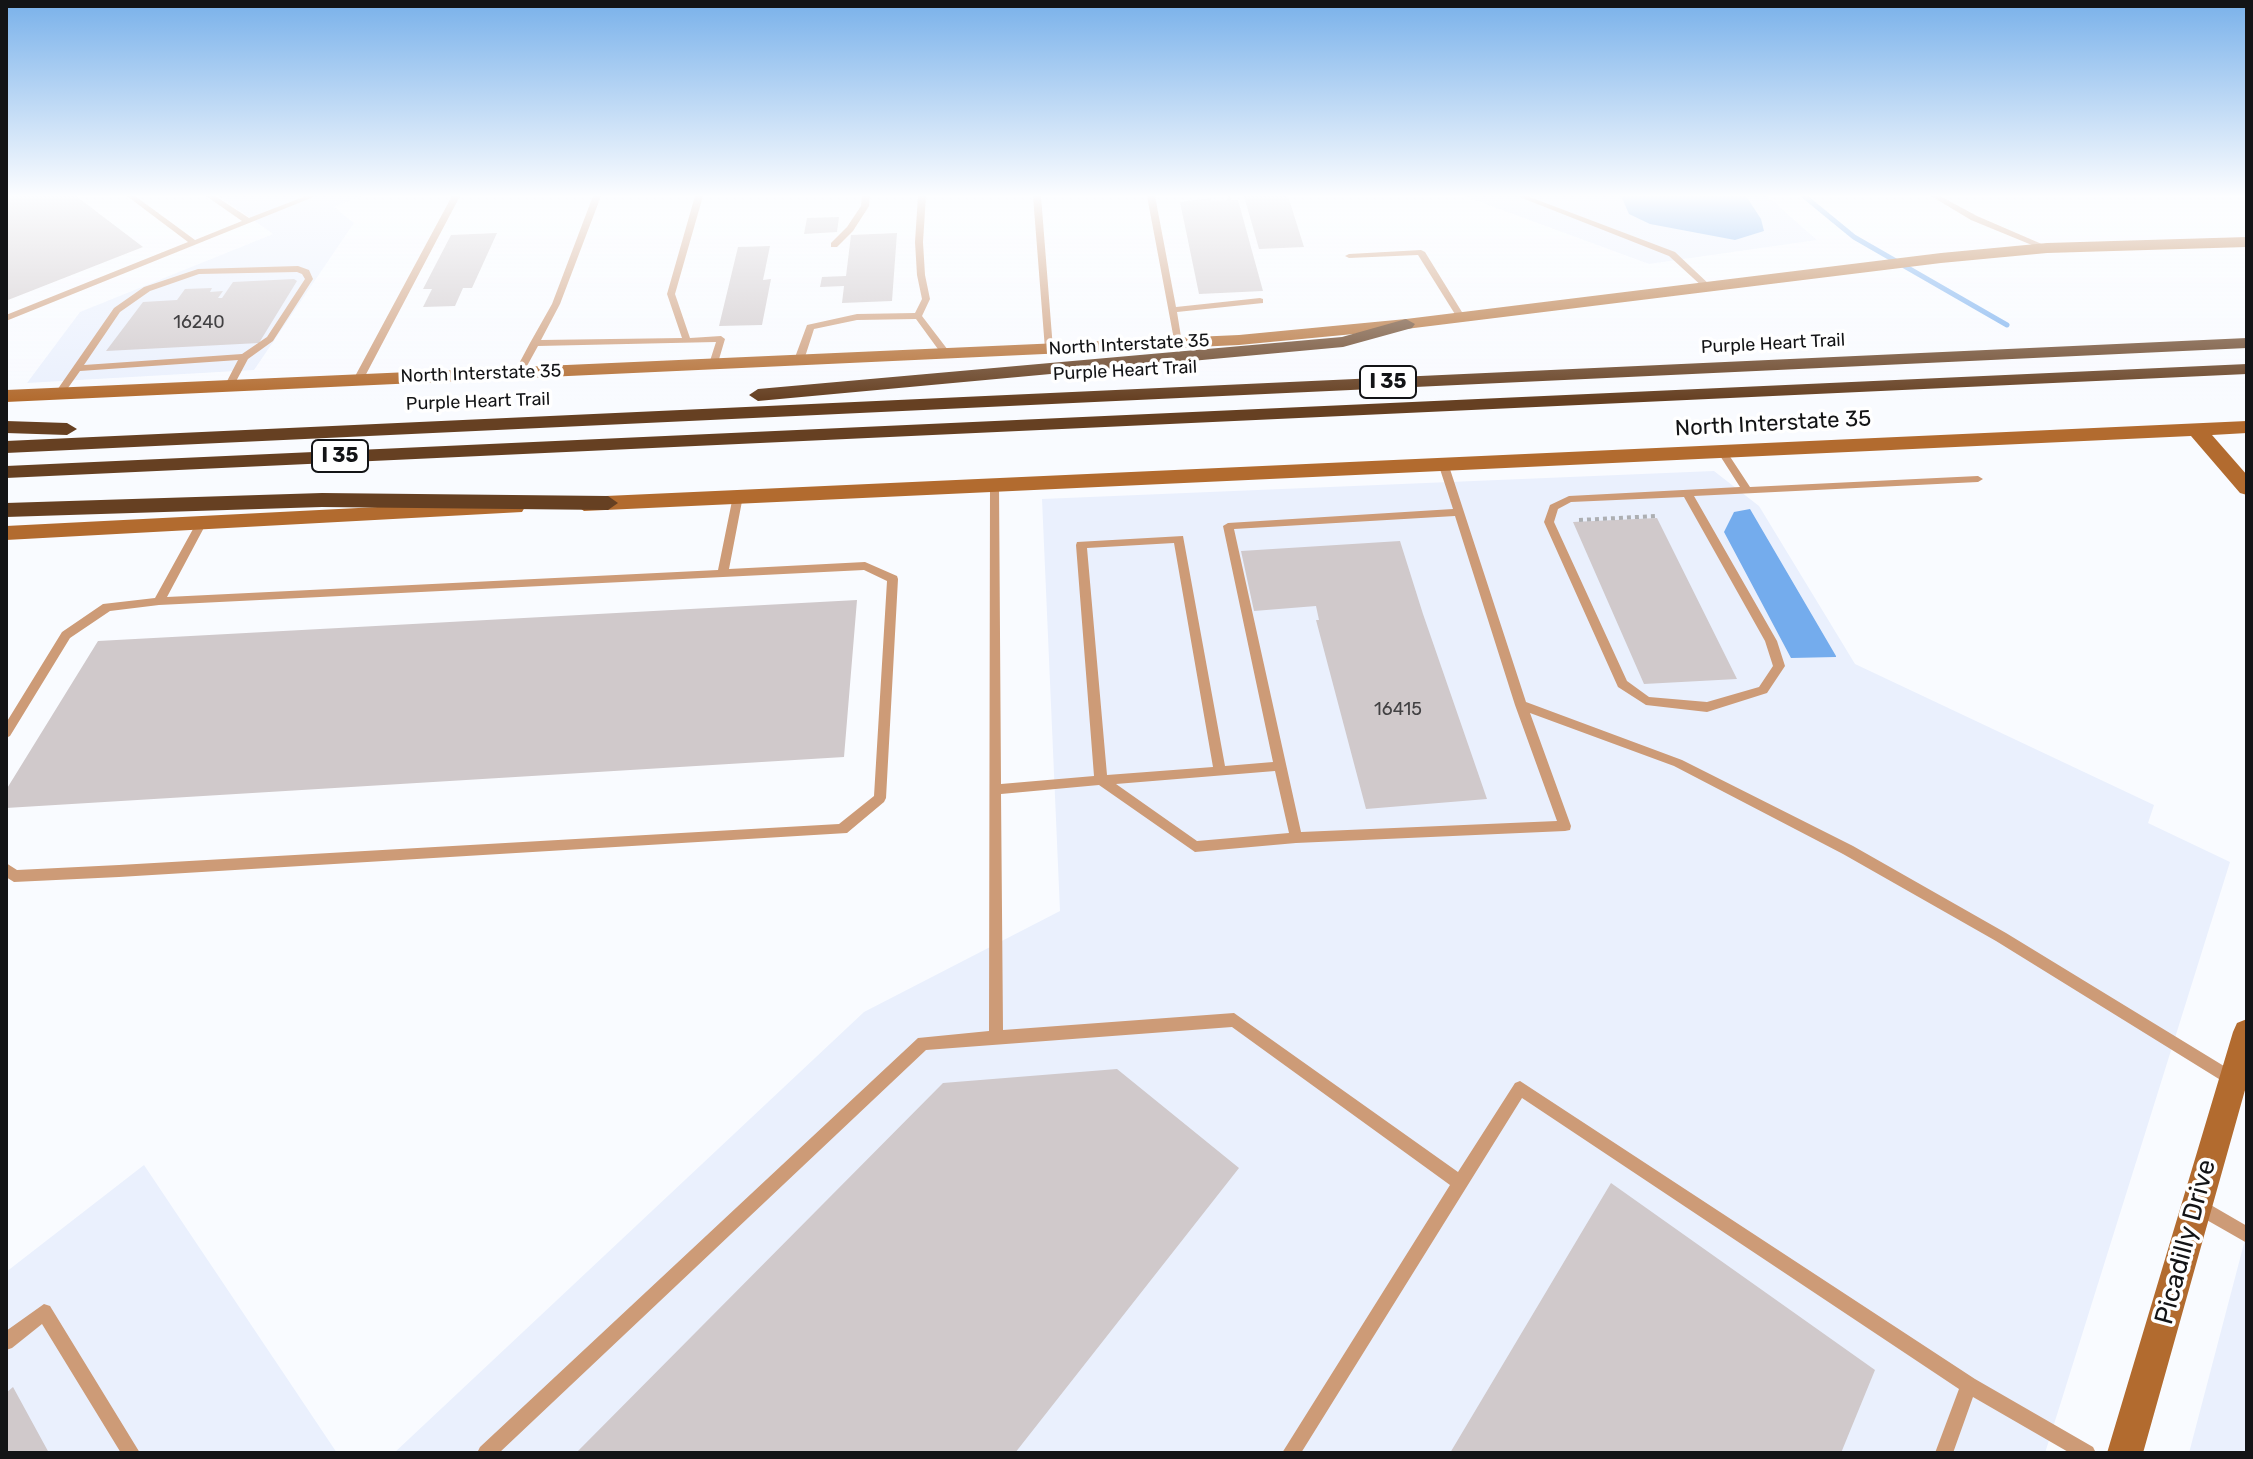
<!DOCTYPE html>
<style>
body{margin:0}
#map{position:relative;width:2253px;height:1459px;overflow:hidden;background:#f9fbff;font-family:Rubik,sans-serif}
canvas{display:block}
.frame{position:absolute;inset:0;border:8px solid #131416;pointer-events:none}
</style>
<div id="map">
<canvas width="2253" height="1459"></canvas>
<div class="frame"></div>
</div>
<script>
const ctx = document.querySelector('canvas').getContext('2d');
ctx.lineJoin = 'round';
function paint(path, color) { ctx.fillStyle = color; ctx.fill(path, 'evenodd'); }
const toPath = rows => new Path2D(rows.map(r => 'M' + r).join(''));
function trace(path, color, width, dash) { ctx.strokeStyle = color; ctx.lineWidth = width; ctx.lineCap = dash ? 'butt' : 'round'; ctx.setLineDash(dash || []); ctx.stroke(path); }
function label(font, color, halo, rows, align = 'center') {
  ctx.font = font + ' Rubik,sans-serif'; ctx.lineWidth = 7; ctx.setLineDash([]); ctx.textBaseline = 'middle'; ctx.strokeStyle = halo; ctx.fillStyle = color; for (const [text, x, y, turn = 0] of rows) {
    ctx.save(); ctx.translate(x, y); ctx.rotate((+turn || 0) * Math.PI / 180); ctx.textAlign = isNaN(turn) ? turn : align; if (halo) ctx.strokeText(text, 0, 0); ctx.fillText(text, 0, 0); ctx.restore();
  }
}
paint(toPath([
 [219,196,361,196,334,207,354,223,254,370,27,383,80,312,273,234],
 [1464,196,1767,196,1817,240,1649,264],
 [1714,471,1759,506,1855,664,2154,805,2148,823,2230,862,2045,1453,394,1453,864,1012,1060,911,1042,499],
 [144,1165,337,1453,6,1453,6,1272],
 [2247,1232,2247,1453,2189,1453]
]), '#eaf0fd');
paint(toPath([
 [1621,196,1746,196,1761,219,1764,231,1735,240,1650,224,1629,214],
 [1750,509,1836,656,1836,657,1791,658,1724,532,1734,512]
]), '#74aced');
trace(toPath([
 [1804,196,1854,237,2007,325]
]), '#74aced', 5);
paint(toPath([
 [6,196,76,196,143,247,8,300],
 [1231,196,1232,200,1238,200,1263,291,1199,294,1180,202,1211,198,1211,201,1227,200,1227,197],
 [1244,196,1288,196,1304,247,1259,249],
 [839,217,837,232,804,234,807,218],
 [497,233,472,288,463,288,455,306,423,307,432,289,423,289,451,235],
 [897,233,892,301,842,303,844,286,820,287,822,277,846,276,851,235],
 [770,246,763,280,771,279,762,325,719,326,738,247],
 [294,279,297,281,259,343,106,351,143,302,177,300,185,289,212,288,210,292,223,291,218,298,222,298,233,282],
 [1657,518,1737,679,1644,684,1573,522],
 [1400,541,1423,614,1487,799,1366,809,1316,620,1319,620,1316,606,1254,611,1241,551],
 [857,600,844,757,6,808,6,790,98,641],
 [1117,1069,1239,1168,1015,1453,576,1453,943,1083],
 [1611,1183,1875,1370,1841,1453,1450,1453],
 [13,1387,49,1453,6,1453,6,1393]
]), '#d0c9cb');
trace(toPath([
 [1579,520,1656,516]
]), '#adafb2', 4, [4, 4]);
paint(toPath([
 [127,196,135,196,195,240,242,221,206,196,215,196,249,218,306,196,316,196,6,321,6,315,188,242,127,196],
 [452,196,460,196,363,380,361,382,355,382,353,380,452,196],
 [593,196,601,196,560,304,541,340,682,338,667,294,695,196,703,196,675,294,690,338,721,336,725,339,717,366,711,366,709,364,716,342,538,346,522,375,516,375,514,373,530,343,552,304,593,196],
 [862,196,870,196,869,206,853,231,837,247,831,247,831,243,847,227,861,206,862,196],
 [918,196,926,196,923,242,925,275,930,299,922,316,951,354,949,356,943,356,916,319,857,320,814,329,804,360,799,363,796,362,794,360,807,325,857,314,915,313,922,299,917,275,915,242,918,196],
 [1033,196,1041,196,1053,349,1049,352,1045,349,1033,196],
 [1147,196,1155,196,1176,307,1260,298,1263,299,1263,303,1177,312,1182,343,1181,345,1175,345,1147,196],
 [1517,196,1527,196,1675,252,1711,286,1704,288,1669,256,1517,196],
 [1931,196,1940,196,1977,216,2051,248,2044,250,1971,220,1931,196],
 [1421,250,1425,252,1465,317,1464,319,1458,319,1418,255,1349,258,1345,256,1349,254,1421,250],
 [298,266,309,270,313,279,273,341,248,359,233,387,227,387,225,385,238,360,80,371,63,395,57,395,55,393,114,308,144,287,198,269,298,266],
 [297,272,302,274,305,279,267,337,242,354,84,365,120,312,150,291,199,274,297,272],
 [1722,448,1725,449,1750,487,1978,476,1983,479,1978,482,1694,496,1777,641,1785,666,1767,693,1707,712,1646,705,1618,687,1544,522,1550,505,1569,496,1740,487,1717,451,1722,448],
 [1684,497,1765,641,1773,666,1759,687,1707,702,1649,697,1627,681,1554,522,1558,509,1571,502,1684,497],
 [1443,460,1448,463,1526,702,1682,760,1853,846,2006,933,2237,1074,2239,1079,2237,1084,2232,1086,2227,1084,1996,941,1843,854,1674,766,1530,713,1571,826,1570,830,1565,831,1296,843,1195,852,1099,785,1001,794,1003,1030,1234,1013,1458,1172,1515,1083,1520,1081,1975,1379,2093,1447,2096,1453,2070,1453,1973,1397,1953,1453,1935,1453,1959,1389,1522,1098,1301,1453,1282,1453,1450,1185,1232,1027,926,1050,499,1453,477,1453,480,1447,918,1038,989,1031,990,483,994,482,999,485,1001,784,1094,776,1076,545,1077,542,1183,536,1225,766,1273,762,1223,526,1228,523,1453,509,1438,463,1443,460],
 [1455,516,1515,705,1557,821,1301,832,1234,529,1455,516],
 [1174,543,1213,767,1107,775,1087,548,1174,543],
 [1275,771,1289,833,1197,841,1116,784,1275,771],
 [738,493,743,496,729,569,865,562,897,576,898,579,886,798,884,802,847,833,119,877,14,882,6,877,6,863,17,870,119,865,839,824,874,796,887,581,864,570,159,605,110,611,70,638,10,736,6,738,6,723,62,632,103,604,155,598,198,520,206,520,207,522,167,597,718,570,733,496,738,493],
 [2197,1197,2247,1226,2247,1243,2191,1211,2189,1205,2191,1199,2197,1197],
 [44,1304,50,1306,140,1453,121,1453,42,1324,12,1348,6,1350,6,1331,44,1304]
]), '#cd9b77');
paint(toPath([
 [2247,237,2247,247,2047,253,1941,263,1406,329,1239,345,6,402,6,390,1239,335,1406,319,1941,253,2047,243,2247,237],
 [2247,421,2247,433,2212,435,2247,475,2247,495,2240,493,2191,436,584,511,574,504,584,497,2247,421],
 [515,500,525,507,522,512,6,540,6,526,515,500],
 [2247,1019,2247,1083,2143,1453,2107,1453,2233,1032,2237,1023,2247,1019]
]), '#b26b2f');
paint(toPath([
 [1406,319,1415,324,1412,328,1343,347,758,401,749,395,758,389,1342,337,1406,319],
 [2247,338,2247,348,6,453,6,441,2247,338],
 [2247,364,2247,374,6,478,6,466,2247,364],
 [6,421,67,423,77,429,67,435,6,433,6,421],
 [322,493,608,496,618,503,608,510,322,507,6,517,6,503,322,493]
]), '#664022');
const sky = ctx.createLinearGradient(0, 0, 0, 400);
sky.addColorStop(0, '#79b1ea');
sky.addColorStop(0.49, '#fcfdff');
sky.addColorStop(1, '#fcfdff00');
ctx.fillStyle = sky;
ctx.fillRect(0, 0, 2253, 400);
label('18px', '#424143', null, [
 ["16240",199,323],
 ["16415",1398,710]
]);
label('18px', '#131416', '#fff', [
 ["Purple Heart Trail",1773,344,-3],
 ["North Interstate 35",1129,345,-3],
 ["Purple Heart Trail",1125,371,-3],
 ["North Interstate 35",481,374,-2],
 ["Purple Heart Trail",478,402,-2]
]);
for (const [x, y, w] of [
 [1388,382,56],
 [340,456,56]
]) { const box = new Path2D(); box.roundRect(x - w / 2, y - 16, w, 32, 6); ctx.fillStyle = '#fff'; ctx.fill(box); trace(box, '#131416', 2); }
label('bold 20px', '#131416', null, [
 ["I 35",1388,382],
 ["I 35",340,456]
]);
label('22px', '#131416', '#fff', [
 ["North Interstate 35",1773,424,-3]
]);
label('26px', '#131416', '#fff', [
 ["Picadilly Drive",2186,1242,-75]
]);
</script>
